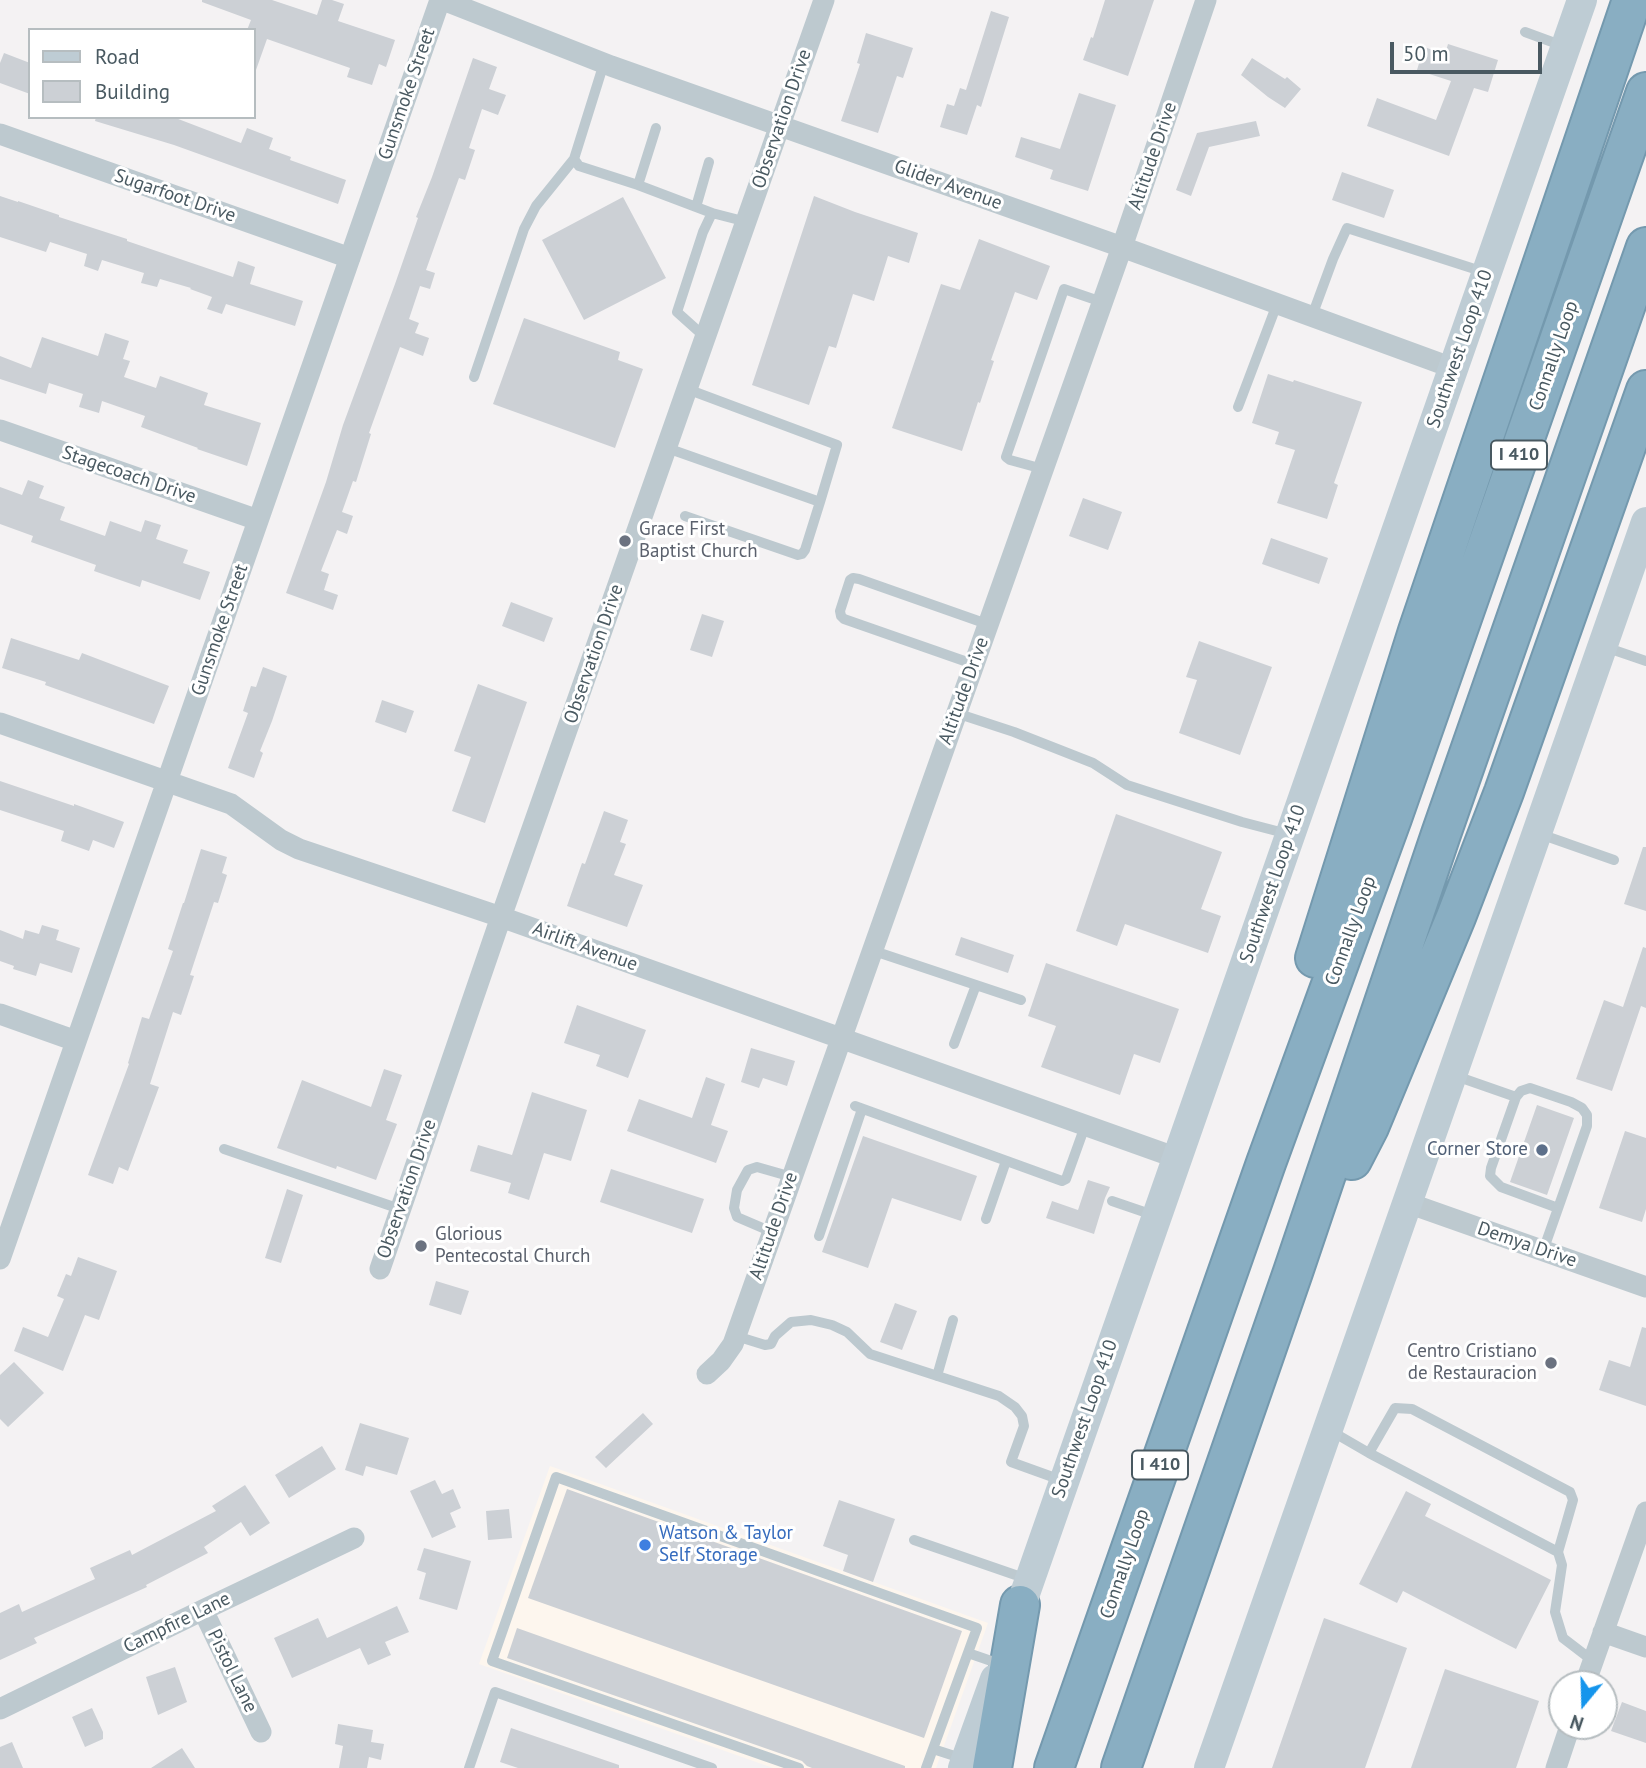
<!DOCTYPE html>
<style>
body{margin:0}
#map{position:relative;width:1646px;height:1768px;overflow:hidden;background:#f4f2f3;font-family:"PT Sans",sans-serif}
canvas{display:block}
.legend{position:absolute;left:28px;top:28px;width:228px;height:91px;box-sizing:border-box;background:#fff;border:2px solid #b6bdc0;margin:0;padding:9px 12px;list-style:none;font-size:21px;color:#495961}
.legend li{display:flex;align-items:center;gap:14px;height:35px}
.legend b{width:35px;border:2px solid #b6bdc0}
.north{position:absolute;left:1548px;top:1670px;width:70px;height:70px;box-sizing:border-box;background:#fff;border:2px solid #b6bdc0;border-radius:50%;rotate:199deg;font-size:19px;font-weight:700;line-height:28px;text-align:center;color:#495961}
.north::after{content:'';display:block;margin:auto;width:24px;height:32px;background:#1595ec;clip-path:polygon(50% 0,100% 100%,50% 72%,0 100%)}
.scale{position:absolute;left:1390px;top:42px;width:152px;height:32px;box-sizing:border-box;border:4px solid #495961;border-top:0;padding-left:9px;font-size:21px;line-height:24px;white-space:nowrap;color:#495961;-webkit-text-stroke:5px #fff;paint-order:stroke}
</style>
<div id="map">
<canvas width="1646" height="1768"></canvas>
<ul class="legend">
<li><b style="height:9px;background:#beccd4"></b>Road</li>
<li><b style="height:19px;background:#ccd0d5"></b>Building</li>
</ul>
<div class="north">N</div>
<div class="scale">50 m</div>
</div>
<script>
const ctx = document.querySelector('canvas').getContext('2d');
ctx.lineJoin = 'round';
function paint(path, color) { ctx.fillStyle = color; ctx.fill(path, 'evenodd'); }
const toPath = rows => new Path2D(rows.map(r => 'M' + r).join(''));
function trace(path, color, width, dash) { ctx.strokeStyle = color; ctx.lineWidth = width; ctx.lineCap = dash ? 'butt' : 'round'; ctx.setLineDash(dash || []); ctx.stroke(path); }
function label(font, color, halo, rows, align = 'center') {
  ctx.font = font + ' "PT Sans",sans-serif'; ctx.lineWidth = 6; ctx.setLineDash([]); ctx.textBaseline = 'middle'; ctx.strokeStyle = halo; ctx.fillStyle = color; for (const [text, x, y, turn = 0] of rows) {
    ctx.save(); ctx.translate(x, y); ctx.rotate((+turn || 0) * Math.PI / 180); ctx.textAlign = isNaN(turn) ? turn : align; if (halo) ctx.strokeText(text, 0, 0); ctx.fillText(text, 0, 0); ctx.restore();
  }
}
paint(toPath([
 [550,1466,988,1623,936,1768,773,1768,479,1664]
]), '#fdf6ee');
paint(toPath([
 [202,0,272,0,317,15,322,0,332,0,344,4,338,21,395,40,386,67,379,64,372,85,347,77,350,68,267,39,256,70,254,70,254,30,247,30,251,20,202,2],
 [1105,0,1154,0,1128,76,1083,60,1091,37,1093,38],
 [991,11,1009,17,981,107,977,105,967,135,940,127,947,104,954,106,960,88,966,90],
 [866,33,913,48,903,78,897,76,878,133,841,121,860,64,857,63],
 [1448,44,1498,60,1488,92,1474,88,1449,156,1367,126,1377,98,1436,120,1451,81,1417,70,1424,47,1445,54],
 [4,53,30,63,30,94,0,83,0,63],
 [473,58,497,67,489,89,506,95,498,115,482,109,469,148,475,150,465,180,459,178,426,270,435,273,430,289,420,286,409,319,419,323,415,333,429,338,423,356,400,347,369,433,371,434,356,482,353,481,342,512,353,516,347,534,337,530,321,571,329,574,324,590,338,595,333,610,286,593,326,482,343,425,395,284,418,218,416,217,432,177],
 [1252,58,1285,79,1287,77,1301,89,1285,108,1268,97,1241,75],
 [1079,93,1116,105,1088,191,1050,179,1053,170,1015,157,1021,137,1060,149],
 [96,117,173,117,241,143,247,128,273,138,269,149,291,157,290,160,346,180,338,204,174,145,95,121],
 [1256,121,1260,136,1209,147,1191,196,1176,190,1197,133],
 [1342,172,1394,190,1384,218,1332,200],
 [0,196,18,202,18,201,59,215,59,217,127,239,127,241,233,277,238,261,255,267,250,284,303,301,295,326,226,304,222,314,207,309,212,297,190,289,191,288,160,279,157,287,141,283,144,273,102,260,98,271,84,266,87,254,50,242,46,252,0,237],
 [814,196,855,212,918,233,909,263,888,256,874,301,853,294,836,348,829,346,809,405,752,385],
 [623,197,666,278,584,320,542,240],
 [979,239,1050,266,1037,300,1015,292,991,360,994,361,980,403,978,402,962,451,892,428,941,284,960,290],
 [524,318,620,352,618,360,643,369,615,448,493,404],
 [105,333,129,341,123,359,130,361,124,377,156,388,160,376,208,393,204,405,261,423,247,466,197,449,198,448,141,427,145,416,102,401,99,413,79,407,83,394,49,383,46,394,0,379,0,356,31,368,42,337,98,356],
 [1268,374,1293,382,1294,380,1362,402,1334,483,1338,485,1327,519,1277,503,1295,450,1275,444,1279,432,1252,423],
 [28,480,44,486,39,498,65,507,60,520,105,536,110,521,141,532,145,520,161,525,156,539,188,550,183,563,210,572,200,600,142,580,140,587,94,571,96,565,31,542,33,536,0,524,0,487,22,495],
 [1083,498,1122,512,1108,550,1069,536],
 [1271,538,1328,558,1319,584,1262,564],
 [511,602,553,618,544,642,502,626],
 [702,614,724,621,712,657,690,650],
 [11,638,79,660,82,653,169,686,154,724,45,685,46,682,2,668],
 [1199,641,1272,667,1240,755,1179,733,1197,680,1186,677],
 [263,667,287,676,272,721,260,751,263,753,254,778,228,768,248,713,243,711,251,686,256,687],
 [478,684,527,702,485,823,452,811,471,757,454,751],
 [382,700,414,711,406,733,375,722],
 [0,781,74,806,74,804,124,822,114,848,93,840,89,851,61,841,64,831,0,810],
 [604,811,628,820,620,842,626,844,614,875,643,885,627,927,567,906,582,863,585,864],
 [1116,814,1222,852,1201,909,1221,916,1208,953,1125,924,1117,946,1076,931],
 [1643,847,1646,847,1646,911,1624,904],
 [201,849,227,857,222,873,227,875,218,903,214,902,190,975,194,976,181,1015,173,1012,150,1084,159,1087,128,1171,119,1167,113,1184,88,1175,129,1064,128,1063,142,1017,149,1019,173,951,168,949,183,903,184,903],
 [42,925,59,930,56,940,80,948,72,973,40,963,36,976,13,969,14,966,0,961,0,930,23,939,25,930,39,934],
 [961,937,1014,955,1008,973,955,955],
 [1643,947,1646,948,1646,1008,1641,1006,1612,1091,1576,1079,1604,1000,1623,1007],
 [1046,963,1179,1009,1160,1063,1134,1054,1120,1095,1041,1067,1056,1026,1028,1016],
 [577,1005,646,1030,628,1078,596,1066,600,1055,564,1043],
 [751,1048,795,1061,787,1086,763,1078,759,1088,741,1082],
 [384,1069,402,1075,386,1120,397,1124,376,1180,337,1166,336,1169,277,1148,302,1080,371,1107],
 [706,1077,725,1084,711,1125,728,1131,716,1163,627,1131,639,1099,692,1118],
 [532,1092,587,1110,571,1161,544,1153,529,1200,508,1193,511,1183,470,1171,478,1145,512,1155],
 [1537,1105,1574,1118,1547,1195,1510,1182],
 [1625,1131,1646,1138,1646,1209,1642,1222,1599,1208],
 [863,1136,977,1176,961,1221,892,1198,868,1268,822,1252],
 [611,1169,704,1199,692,1233,600,1202],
 [1088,1180,1110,1187,1105,1198,1094,1234,1046,1218,1052,1201,1078,1210],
 [287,1189,303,1195,281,1263,265,1258],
 [78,1257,117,1271,99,1320,85,1315,63,1371,14,1351,23,1327,48,1337,64,1299,57,1296,66,1274,71,1276],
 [436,1281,469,1291,461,1315,429,1305],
 [895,1303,917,1311,902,1350,880,1342],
 [1642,1327,1646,1328,1646,1406,1599,1390,1609,1360,1630,1367],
 [14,1362,44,1393,8,1427,0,1419,0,1375],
 [643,1413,653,1424,606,1468,595,1457],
 [360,1423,409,1438,397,1475,366,1466,363,1476,345,1470],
 [322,1446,336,1469,289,1498,275,1475],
 [435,1480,442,1494,453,1489,461,1508,450,1513,456,1527,432,1538,410,1491],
 [245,1485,270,1523,250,1536,241,1522,204,1547,208,1553,146,1585,147,1587,34,1638,37,1643,0,1660,0,1613,19,1604,22,1612,95,1579,90,1568,130,1550,132,1555,216,1511,212,1506],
 [567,1489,962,1631,924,1738,528,1598],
 [1406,1491,1431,1504,1425,1516,1551,1580,1516,1649,1403,1591,1397,1603,1359,1584],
 [839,1500,895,1519,873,1582,843,1571,848,1555,823,1546],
 [509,1509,512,1538,488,1540,486,1511],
 [424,1548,471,1561,457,1610,419,1599,426,1573,417,1570],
 [397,1606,409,1632,385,1642,391,1655,368,1665,360,1648,292,1678,274,1638,318,1618,327,1638],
 [1324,1618,1407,1648,1365,1768,1272,1768],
 [517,1628,905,1766,905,1768,812,1768,807,1766,802,1761,507,1658],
 [175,1667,187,1702,158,1715,146,1677],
 [1445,1669,1539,1701,1516,1768,1411,1768],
 [1622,1702,1646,1711,1646,1743,1611,1731],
 [92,1708,103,1732,103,1739,85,1747,72,1717],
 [338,1724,373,1730,371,1742,384,1744,381,1760,369,1757,367,1768,339,1768,343,1746,335,1744],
 [511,1728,619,1765,619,1768,518,1768,500,1762],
 [12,1742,23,1768,0,1768,0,1747],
 [182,1748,195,1768,151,1768]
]), '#ccd0d5');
const highway = toPath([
 [1315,958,1418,631,1632,0],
 [1352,1160,1369,1127,1456,917,1504,792,1646,390],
 [992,1768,1020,1605],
 [1054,1768,1266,1163,1392,818,1646,92],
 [1121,1768,1293,1272,1441,834,1646,247]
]);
trace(highway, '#7499ae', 42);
trace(toPath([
 [1525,32,1563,46],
 [604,63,574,159,579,166,638,185,712,213],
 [638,185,656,128],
 [696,207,709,162],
 [1312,316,1333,259,1347,228,1484,272],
 [706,338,677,312,703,232,712,213,747,222],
 [474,377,524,229,536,206,574,159],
 [1238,407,1277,304],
 [667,448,820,502,837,445,687,389],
 [1043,469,1010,460,1006,457,1064,289,1102,302],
 [685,516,798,555,802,554,805,550,820,502],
 [1605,647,1646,661],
 [973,664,844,619,841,616,840,611,850,580,853,578,859,579,987,624],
 [956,713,1014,732,1093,763,1127,785,1242,822,1288,834],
 [1540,834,1614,860],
 [871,950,1021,1000],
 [954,1044,976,985],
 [1453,1075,1516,1097],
 [855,1106,1062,1181,1066,1179,1085,1126],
 [224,1149,400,1209],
 [1112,1201,1153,1215],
 [986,1219,1006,1161],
 [772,1232,737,1217,734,1208,737,1190,748,1170,757,1167,792,1177],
 [819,1236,862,1109],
 [1543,1251,1587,1126,1587,1115,1582,1108,1571,1102,1530,1088,1521,1091,1516,1097,1491,1168,1490,1176,1501,1187,1558,1208],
 [736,1336,765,1345,771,1344,775,1336,791,1322,811,1320,832,1325,847,1332,870,1354,999,1396,1015,1407,1022,1416,1024,1426,1011,1462,1061,1480],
 [937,1376,953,1320],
 [1331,1431,1369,1453,1558,1552,1562,1565,1555,1612,1563,1638,1593,1661],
 [1369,1453,1395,1408,1412,1409,1570,1492,1573,1500,1558,1552],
 [914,1540,1027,1579],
 [968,1653,1000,1664],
 [933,1749,964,1759],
 [469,1768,495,1692,712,1768],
 [799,1768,492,1661,556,1477,977,1628,926,1768]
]), '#bdc9cf', 10);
trace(toPath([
 [443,0,611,66,1122,247,1453,368],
 [0,134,350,258],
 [0,430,258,520],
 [0,723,231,804,281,840,299,849,501,917,1177,1158],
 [0,1014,76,1041],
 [1408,1203,1646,1287],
 [0,1259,440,0],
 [380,1269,501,917,824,0],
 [707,1374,721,1361,733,1344,1122,247,1206,0],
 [203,1610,261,1732],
 [1603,1632,1646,1647],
 [1585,1684,1646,1512],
 [0,1709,203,1610,354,1538],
 [1556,1768,1570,1726]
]), '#bdc9cf', 21);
trace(toPath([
 [1014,1625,1582,0],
 [963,1768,995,1679],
 [1209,1768,1646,522]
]), '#beccd4', 30);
trace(highway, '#89aec2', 38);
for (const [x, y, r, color] of [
 [625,541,7,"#6b7280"],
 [1542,1150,7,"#5c6f8a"],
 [421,1246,7,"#6b7280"],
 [1551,1363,7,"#6b7280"],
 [645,1545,7,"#3f7fe0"]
]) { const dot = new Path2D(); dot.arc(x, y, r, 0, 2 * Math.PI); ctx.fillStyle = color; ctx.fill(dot); trace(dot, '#fff', 2.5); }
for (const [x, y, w] of [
 [1519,455,56],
 [1160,1465,56]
]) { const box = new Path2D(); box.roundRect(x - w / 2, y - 14.5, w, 29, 5); ctx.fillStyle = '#fff'; ctx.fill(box); trace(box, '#495961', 2); }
label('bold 18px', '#495961', null, [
 ["I 410",1519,455],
 ["I 410",1160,1465]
]);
label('19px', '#495961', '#fff', [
 ["Gunsmoke Street",407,94,-71],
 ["Observation Drive",782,119,-71],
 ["Altitude Drive",1153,156,-71],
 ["Glider Avenue",948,185,20],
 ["Sugarfoot Drive",175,196,19],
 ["Southwest Loop 410",1460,349,-71],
 ["Connally Loop",1554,356,-71],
 ["Stagecoach Drive",129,475,19],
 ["Gunsmoke Street",220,630,-71],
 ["Observation Drive",594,654,-71],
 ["Altitude Drive",964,691,-70],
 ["Southwest Loop 410",1273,884,-71],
 ["Connally Loop",1351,931,-70],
 ["Airlift Avenue",585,947,20],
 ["Observation Drive",407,1189,-71],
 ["Altitude Drive",774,1226,-71],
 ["Demya Drive",1527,1245,19],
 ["Southwest Loop 410",1085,1419,-71],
 ["Connally Loop",1125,1564,-71],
 ["Campfire Lane",177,1623,-26],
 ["Pistol Lane",232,1671,64]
]);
label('19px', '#5b616d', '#fff', [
 ["Grace First",639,530],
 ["Baptist Church",639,552],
 ["Glorious",435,1235],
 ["Pentecostal Church",435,1257],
 ["Centro Cristiano",1537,1352,"right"],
 ["de Restauracion",1537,1374,"right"]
], 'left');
label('19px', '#4e5e75', '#fff', [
 ["Corner Store",1528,1150]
], 'right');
label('19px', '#366cbe', '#fff', [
 ["Watson & Taylor",659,1534],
 ["Self Storage",659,1556]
], 'left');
</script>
